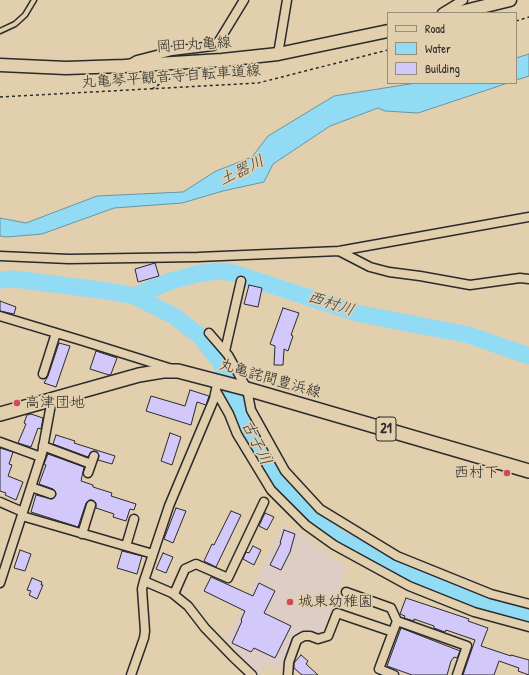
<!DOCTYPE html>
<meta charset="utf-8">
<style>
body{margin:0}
#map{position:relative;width:529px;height:675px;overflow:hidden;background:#e1cfad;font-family:"Patrick Hand",sans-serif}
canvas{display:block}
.legend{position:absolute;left:387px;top:12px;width:130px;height:72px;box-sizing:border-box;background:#e1cfad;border:1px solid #988d79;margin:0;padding:5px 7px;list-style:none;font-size:12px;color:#2b2b2b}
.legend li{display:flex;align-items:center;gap:8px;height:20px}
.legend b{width:20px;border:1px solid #988d79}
</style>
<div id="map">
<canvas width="529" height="675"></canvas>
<ul class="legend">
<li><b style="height:5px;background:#e1cfad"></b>Road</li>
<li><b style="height:11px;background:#92dbf4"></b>Water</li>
<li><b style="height:11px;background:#d3c8fa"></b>Building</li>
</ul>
</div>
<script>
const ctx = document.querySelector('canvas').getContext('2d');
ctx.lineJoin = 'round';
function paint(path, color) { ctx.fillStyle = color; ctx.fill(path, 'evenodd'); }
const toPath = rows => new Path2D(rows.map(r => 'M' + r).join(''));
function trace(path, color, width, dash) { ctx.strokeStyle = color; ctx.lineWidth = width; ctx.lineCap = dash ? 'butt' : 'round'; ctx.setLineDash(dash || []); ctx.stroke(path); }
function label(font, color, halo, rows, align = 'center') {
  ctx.font = font + ' "Patrick Hand","Klee One",sans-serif'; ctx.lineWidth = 3.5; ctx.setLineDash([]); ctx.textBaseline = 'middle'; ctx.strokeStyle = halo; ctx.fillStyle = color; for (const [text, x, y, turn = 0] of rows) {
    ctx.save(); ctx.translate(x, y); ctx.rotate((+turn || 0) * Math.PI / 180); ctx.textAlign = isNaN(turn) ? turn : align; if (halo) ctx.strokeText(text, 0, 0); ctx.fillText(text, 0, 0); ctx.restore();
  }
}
paint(toPath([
 [282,526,299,531,318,548,346,566,339,591,323,630,319,635,307,632,292,644,283,668,276,670,266,663,259,675,258,675,231,650,226,638]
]), '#ddcdc4');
const water = toPath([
 [529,54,529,76,516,80,516,58,529,54],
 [416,83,508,83,418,113,385,111,378,108,330,126,273,164,264,182,223,191,182,203,114,208,42,234,7,237,0,236,0,218,26,223,97,196,183,192,216,171,252,157,268,136,334,96,416,83]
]);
paint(water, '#92dbf4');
trace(water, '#6995a4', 1);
trace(toPath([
 [0,280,14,279,108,291,134,296,174,316,200,336,221,363,255,449,275,479,306,511,339,539,454,594,529,615],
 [134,296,171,281,197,274,217,271,234,273,356,313,469,335,529,356]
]), '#92dbf4', 17);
const building = toPath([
 [155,263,159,276,138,282,135,269,155,263],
 [249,285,262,288,258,307,244,304,249,285],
 [0,301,16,307,14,314,0,311,0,301],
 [283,308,299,313,291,335,293,336,288,351,284,349,283,365,274,365,275,346,270,344,283,308],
 [59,343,70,346,56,387,44,383,48,376,59,343],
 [96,351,117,358,111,374,109,375,90,369,96,351],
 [190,390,209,396,206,405,197,402,191,425,146,411,151,396,185,406,190,390],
 [31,414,43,418,41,429,38,428,31,447,18,443,26,424,24,423,27,415,31,414],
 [170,433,181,437,172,465,161,461,170,433],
 [56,435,75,441,74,443,115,456,112,464,98,460,99,455,95,451,91,452,88,457,53,444,56,435],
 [0,448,13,452,9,464,12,465,8,476,23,482,16,500,5,495,6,493,0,491,0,448],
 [48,454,84,467,81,481,93,485,93,487,112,493,111,496,136,504,134,510,130,509,126,521,113,517,114,514,96,508,96,503,92,500,89,500,86,503,78,527,31,512,36,495,52,499,56,495,55,491,53,489,39,484,46,465,44,464,48,454],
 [176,508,186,511,173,543,164,539,176,508],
 [231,511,241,515,216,567,204,561,212,544,214,545,231,511],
 [265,513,274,517,267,530,259,526,265,513],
 [284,530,295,534,290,552,281,570,270,565,281,543,280,543,284,530],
 [253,546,261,550,254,565,243,559,246,552,249,553,253,546],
 [20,550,31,554,25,571,14,568,20,550],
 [122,551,142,556,137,574,117,568,122,551],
 [163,553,173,557,166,573,156,569,163,553],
 [211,577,253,596,259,583,275,591,264,613,291,626,275,658,254,648,251,652,232,643,242,621,241,620,245,611,204,591,211,577],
 [32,578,42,582,41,585,43,585,37,599,29,595,31,591,27,590,32,578],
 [406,598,469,619,468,621,488,628,481,646,511,656,511,655,529,660,529,675,518,671,519,668,499,661,494,675,463,675,475,640,446,630,445,632,434,628,434,626,414,619,414,621,404,618,405,616,400,614,406,598],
 [401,628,460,651,457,658,454,657,451,661,447,675,412,675,387,666,401,628],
 [301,655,308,661,306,664,318,675,302,675,294,668,294,663,301,655]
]);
paint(building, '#d3c8fa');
trace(building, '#2b2b2b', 1);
const lane = toPath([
 [0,31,15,24,25,15,34,0]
]);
const street = toPath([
 [442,13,463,0],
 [278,54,287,0],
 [132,63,137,60,172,51,213,46,219,41,244,0],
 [339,251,370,267,389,272,420,276,470,285,520,278,529,279],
 [0,256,69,259,198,257,339,251,529,217],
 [0,316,83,341,169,368],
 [209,333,228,355,247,389,251,410,285,471,320,509,397,556,491,594,529,604],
 [225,351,241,281],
 [43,374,56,333],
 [216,391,229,414,237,434,271,490,306,525,334,545,409,586,474,612,529,627],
 [0,442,41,457],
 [43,446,91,464],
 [88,473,94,456],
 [31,487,51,494],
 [0,502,23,512],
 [22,516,153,554],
 [82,534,91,505],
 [126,546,134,519],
 [144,581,172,593,188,606,205,628,232,656,252,675],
 [0,583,42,453,52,399],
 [346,592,391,608,397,621],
 [174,594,185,569,196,564,228,578,264,502],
 [131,675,144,638,145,631,142,589,144,581,169,506,214,399,216,389],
 [288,675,289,662,297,640,304,636,310,636,318,639,328,636,337,613,393,632],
 [394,675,379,669,397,621,467,646,457,675]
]);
const secondary = toPath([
 [457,13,510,0],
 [0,65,66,68,124,66,222,60,278,54,388,31]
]);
const primary = toPath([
 [0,414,139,375,163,371,178,371,247,389,529,471]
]);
trace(lane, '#2b2b2b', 7);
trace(street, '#2b2b2b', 11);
trace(secondary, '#2b2b2b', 15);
trace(primary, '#2b2b2b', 16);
trace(toPath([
 [516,21,529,17],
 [152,89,166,80,193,73],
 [0,97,258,83,388,50]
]), '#2b2b2b', 1.5, [3, 3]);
trace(lane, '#e1cfad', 4);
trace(street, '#e1cfad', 8);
trace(secondary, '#e1cfad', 12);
trace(primary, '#e1cfad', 13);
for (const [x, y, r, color] of [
 [17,403,4,"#d1495b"],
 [507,473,4,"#d1495b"],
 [290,602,4,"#d1495b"]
]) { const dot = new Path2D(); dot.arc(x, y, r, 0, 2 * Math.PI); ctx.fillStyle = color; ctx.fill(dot); trace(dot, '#e1cfad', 1.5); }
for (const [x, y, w] of [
 [386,429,20]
]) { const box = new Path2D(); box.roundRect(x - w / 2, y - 12, w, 24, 3); ctx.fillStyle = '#e1cfad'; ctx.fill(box); trace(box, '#2b2b2b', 1); }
label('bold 14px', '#2b2b2b', null, [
 ["21",386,429]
]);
label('15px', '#2b2b2b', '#e1cfad', [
 ["岡田丸亀線",194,45,-4],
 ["丸亀琴平観音寺自転車道線",171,77,-4],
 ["丸亀詫間豊浜線",270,379,16]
]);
label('15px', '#2b2b2b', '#e1cfad', [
 ["高津団地",25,403],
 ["西村下",499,473,"right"],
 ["城東幼稚園",298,602]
], 'left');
label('italic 16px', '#353d3f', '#e1cfad', [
 ["土器川",242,171,-26],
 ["西村川",331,304,18],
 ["古子川",256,443,64]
]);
</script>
